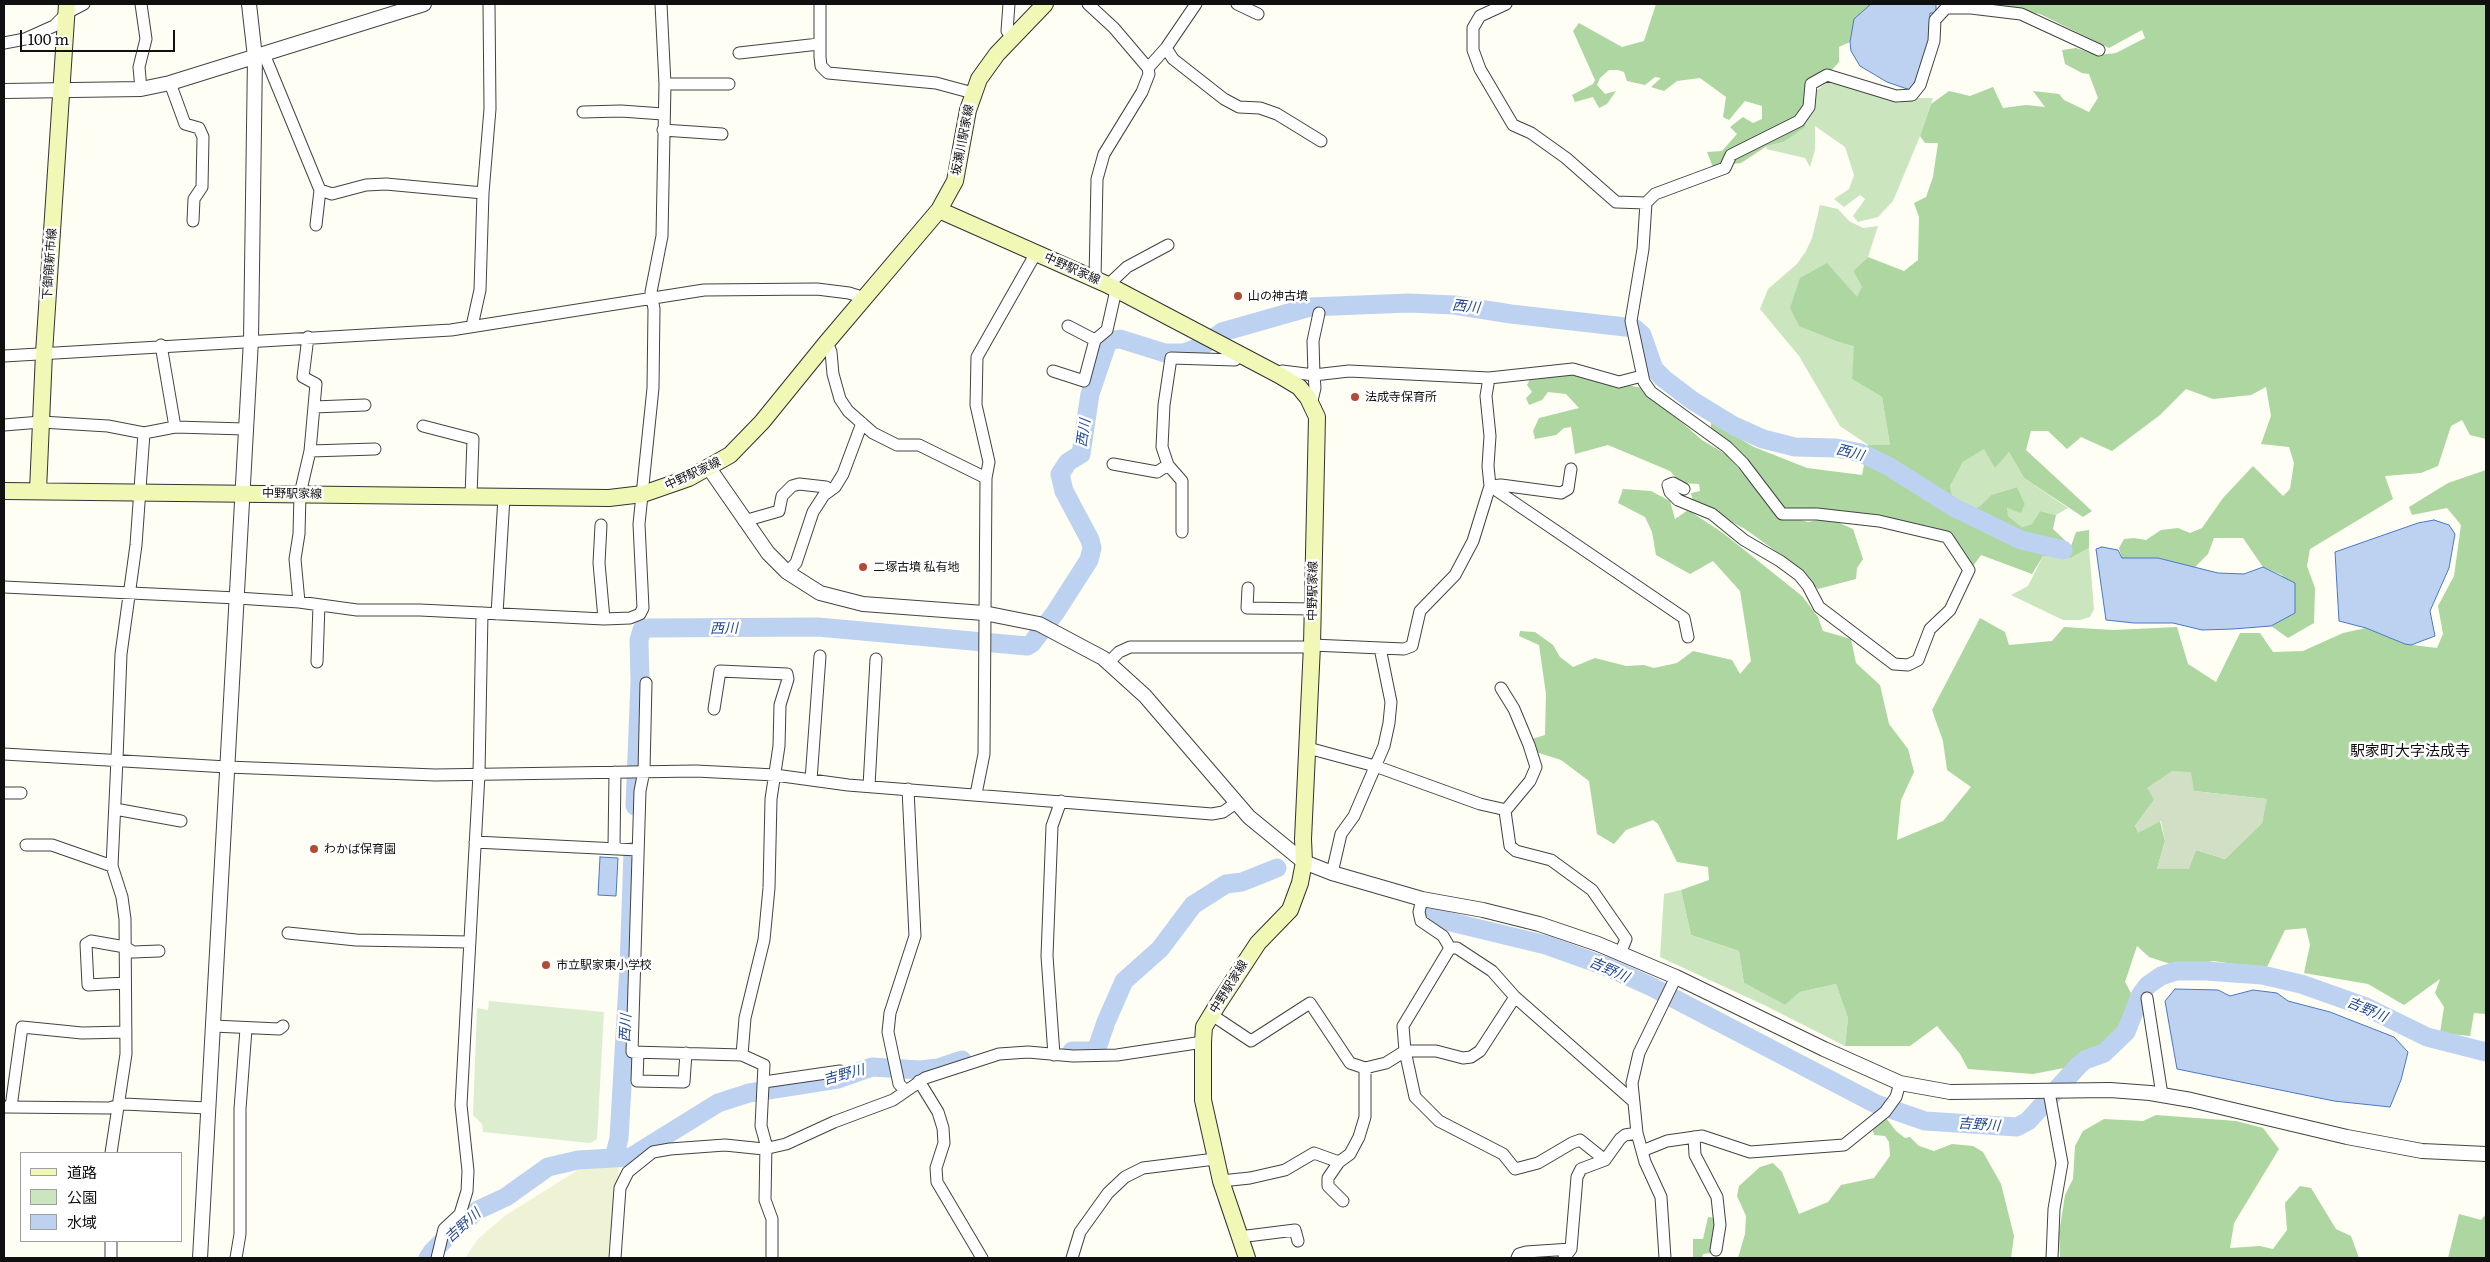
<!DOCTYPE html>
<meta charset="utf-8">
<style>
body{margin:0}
#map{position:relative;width:2490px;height:1262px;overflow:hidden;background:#fefef4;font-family:Literata,"Noto Sans JP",serif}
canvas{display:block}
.frame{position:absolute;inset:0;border:5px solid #101010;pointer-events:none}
.legend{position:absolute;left:20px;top:1152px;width:162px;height:90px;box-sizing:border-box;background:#fff;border:1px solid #9f9f9f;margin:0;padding:6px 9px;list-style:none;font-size:15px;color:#101010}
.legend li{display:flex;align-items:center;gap:10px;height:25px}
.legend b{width:25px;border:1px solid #9f9f9f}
.scale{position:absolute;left:20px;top:30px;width:155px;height:22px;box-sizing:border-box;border:2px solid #101010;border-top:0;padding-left:6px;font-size:15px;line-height:18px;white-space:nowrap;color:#101010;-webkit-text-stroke:4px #fff;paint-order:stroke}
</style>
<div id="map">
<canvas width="2490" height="1262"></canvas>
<div class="frame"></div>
<ul class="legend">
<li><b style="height:6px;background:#f1f8b5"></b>道路</li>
<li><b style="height:14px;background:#cbe6bf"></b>公園</li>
<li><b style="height:14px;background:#bdd2f1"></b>水域</li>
</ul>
<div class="scale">100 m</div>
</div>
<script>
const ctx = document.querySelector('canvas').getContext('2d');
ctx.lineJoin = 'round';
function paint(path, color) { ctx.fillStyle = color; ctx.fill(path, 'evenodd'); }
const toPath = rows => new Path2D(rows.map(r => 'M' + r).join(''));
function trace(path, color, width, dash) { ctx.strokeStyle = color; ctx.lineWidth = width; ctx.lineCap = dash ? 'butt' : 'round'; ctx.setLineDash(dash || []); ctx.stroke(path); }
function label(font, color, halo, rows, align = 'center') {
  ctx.font = font + ' Literata,"Noto Sans JP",serif'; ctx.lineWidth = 5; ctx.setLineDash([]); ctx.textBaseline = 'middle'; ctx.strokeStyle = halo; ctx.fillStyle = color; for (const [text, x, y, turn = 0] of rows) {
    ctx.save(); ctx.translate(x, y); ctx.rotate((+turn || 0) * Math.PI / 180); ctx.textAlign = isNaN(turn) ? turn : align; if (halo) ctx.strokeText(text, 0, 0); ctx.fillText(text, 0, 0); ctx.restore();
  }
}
paint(toPath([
 [619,1164,611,1258,465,1258,478,1239,506,1215,578,1170,599,1165]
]), '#eff2d5');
paint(toPath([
 [1830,80,1887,93,1899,103,1904,98,1933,98,1920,136,1893,201,1878,217,1858,222,1853,216,1865,199,1860,195,1844,207,1834,199,1849,189,1854,175,1845,147,1815,126,1815,150,1810,167,1805,158,1766,149,1767,146,1783,142,1808,97],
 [1820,205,1838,209,1849,221,1863,228,1878,226,1868,257,1853,271,1862,287,1839,342,1855,345,1852,379,1882,397,1890,445,1868,445,1840,426,1799,356,1760,309,1768,289,1797,264,1806,251,1812,238],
 [1984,448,2009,452,2024,478,2068,508,2056,515,2040,511,2032,524,2022,527,2008,516,2006,508,2021,512,2025,504,2017,487,1991,495,1980,506,1957,517,1950,486,1963,462],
 [2089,548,2094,609,2090,617,2080,620,2063,620,2011,595,2028,586,2043,556,2071,558],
 [1681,890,1691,935,1739,951,1744,983,1785,1005,1800,992,1836,984,1848,1018,1845,1046,1766,1006,1660,957,1664,894]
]), '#cbe6bf');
paint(toPath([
 [1656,4,1871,4,1854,19,1850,42,1839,47,1839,62,1808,97,1805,127,1783,142,1767,146,1741,163,1723,165,1714,170,1707,152,1722,151,1737,134,1730,127,1743,117,1753,123,1762,119,1762,106,1745,101,1729,120,1723,117,1726,97,1700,78,1677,81,1664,91,1651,87,1661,78,1655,77,1645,85,1627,81,1624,72,1618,70,1609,70,1600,78,1597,85,1605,94,1616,91,1607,104,1599,108,1593,97,1575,102,1572,95,1593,84,1595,80,1573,31,1579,23,1622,47,1644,41],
 [1987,4,2486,4,2486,439,2470,435,2462,420,2451,426,2438,466,2421,473,2385,476,2393,499,2310,549,2307,566,2315,588,2314,623,2288,638,2271,626,2295,613,2282,575,2263,567,2243,538,2214,538,2208,554,2195,567,2158,558,2122,558,2119,548,2124,539,2134,538,2146,540,2161,530,2178,528,2190,533,2202,528,2223,498,2253,466,2283,496,2290,489,2294,463,2289,447,2261,444,2271,416,2266,387,2251,395,2213,399,2186,389,2160,415,2112,451,2081,437,2067,449,2048,431,2031,431,2026,450,2092,511,2083,517,2024,478,2009,452,1995,468,1984,449,1963,462,1950,486,1957,517,1980,506,1991,495,2017,487,2025,504,2021,513,2007,508,2008,516,2022,527,2032,524,2040,511,2056,515,2053,529,2071,546,2076,532,2089,530,2089,548,2071,558,2043,556,2032,574,1981,555,1973,566,1949,534,1929,526,1877,517,1783,509,1761,477,1738,452,1711,434,1711,422,1754,447,1807,468,1862,475,1868,445,1890,445,1882,397,1852,379,1854,346,1839,342,1799,326,1790,308,1800,278,1827,263,1857,297,1862,287,1853,271,1868,257,1904,271,1918,260,1919,217,1914,203,1926,197,1933,177,1938,143,1925,143,1920,136,1931,104,1949,91,1970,96,1993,87,2003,108,2026,105,2045,107,2033,91,2059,94,2064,100,2089,112,2098,98,2089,74,2082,73,2065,64,2062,50,2076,48,2097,55,2116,53,2145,38,2142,30,2109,48,2040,14],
 [1562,372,1642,388,1702,440,1727,455,1777,514,1808,522,1828,518,1853,529,1863,559,1857,568,1856,579,1818,589,1787,559,1745,529,1693,501,1691,493,1700,491,1699,484,1681,483,1670,471,1608,445,1575,454,1571,427,1564,428,1556,435,1535,439,1533,431,1539,418,1579,408,1566,394,1548,392,1542,400,1529,405,1526,398,1532,392,1527,385,1530,379],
 [2486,470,2486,1014,2474,1013,2470,1036,2440,1033,2444,1007,2435,993,2440,979,2404,1005,2368,984,2304,973,2310,945,2306,928,2285,930,2266,969,2214,961,2180,967,2149,957,2137,946,2125,982,2131,993,2124,1019,2106,1043,2069,1067,2033,1074,1968,1069,1960,1054,1937,1026,1910,1046,1845,1046,1848,1018,1836,984,1800,992,1785,1005,1744,983,1739,951,1691,935,1681,890,1709,880,1708,867,1677,862,1658,824,1653,820,1626,830,1614,844,1597,834,1589,781,1561,760,1536,752,1532,739,1545,735,1546,694,1539,645,1519,636,1520,631,1535,632,1553,645,1560,657,1573,667,1595,658,1626,666,1644,665,1654,668,1677,663,1693,651,1732,660,1740,674,1751,661,1740,591,1713,561,1690,574,1656,555,1652,532,1645,517,1618,503,1623,489,1651,491,1670,501,1675,519,1688,510,1723,533,1802,596,1818,617,1823,631,1851,639,1856,663,1880,685,1889,724,1908,749,1914,772,1901,800,1897,840,1943,821,1971,787,1947,770,1943,741,1932,710,1980,618,2005,632,2009,645,2052,641,2064,627,2113,630,2177,627,2188,664,2216,682,2240,633,2260,633,2273,652,2303,651,2343,633,2366,628,2405,644,2437,648,2443,634,2438,606,2454,576,2461,525,2447,508,2412,515,2409,507,2448,483],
 [2194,791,2266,799,2262,823,2225,859,2196,850,2188,869,2157,869,2165,841,2160,821,2139,832,2135,826,2154,800],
 [2156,1115,2236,1121,2263,1128,2279,1149,2234,1223,2230,1248,2260,1246,2273,1249,2287,1230,2285,1203,2300,1186,2311,1188,2336,1229,2351,1236,2359,1258,2060,1258,2059,1233,2065,1195,2073,1179,2075,1146,2083,1131,2104,1119,2143,1121],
 [1886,1118,1896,1131,1905,1138,1910,1137,1919,1146,1934,1151,1952,1144,1973,1146,1983,1152,2001,1184,2014,1236,2011,1258,1738,1258,1745,1234,1746,1216,1737,1196,1739,1186,1760,1167,1773,1163,1782,1172,1799,1214,1828,1202,1841,1185,1874,1178,1890,1156,1889,1142,1885,1136,1874,1135,1872,1127],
 [2459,1214,2481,1220,2486,1214,2486,1258,2448,1258],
 [1708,1217,1716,1218,1715,1237,1711,1253,1703,1254,1702,1258,1693,1258,1693,1239,1703,1239]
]), '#add6a0');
paint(toPath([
 [2172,771,2191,772,2194,791,2267,799,2262,823,2225,859,2196,850,2189,869,2157,869,2165,841,2161,821,2138,833,2135,826,2154,800,2147,788]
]), '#d1dfc5');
paint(toPath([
 [489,1001,604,1012,597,1139,590,1143,483,1132,482,1124,473,1115,477,1008,488,1010]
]), '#ddeed0');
const water = toPath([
 [1871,4,1936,4,1936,13,1930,13,1928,49,1913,91,1887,82,1860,66,1851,51,1850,42,1854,19,1871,4],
 [2434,520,2449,525,2455,534,2449,568,2430,611,2435,636,2411,645,2405,644,2366,628,2339,621,2335,552,2418,523,2434,520],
 [2102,547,2118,550,2122,558,2158,558,2218,573,2244,574,2263,567,2295,583,2295,613,2271,626,2233,629,2202,630,2173,623,2134,623,2106,620,2096,549,2102,547],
 [600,857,618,858,616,896,598,895,600,857],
 [2175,989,2218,990,2230,996,2253,990,2277,993,2288,1001,2330,1012,2394,1037,2408,1052,2401,1080,2390,1107,2334,1101,2177,1069,2165,1001,2175,989]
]);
paint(water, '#bdd2f1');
trace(water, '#4a78c2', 1);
trace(toPath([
 [635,806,640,681,639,640,642,630,648,628,818,627,1027,646,1032,643,1055,613,1089,560,1092,548,1090,540,1064,491,1060,474,1068,462,1081,454,1090,394,1108,341,1120,339,1165,353,1184,353,1204,345,1222,332,1310,307,1409,303,1454,305,1511,314,1634,328,1642,335,1654,369,1664,379,1693,401,1734,426,1763,439,1795,447,1836,448,1861,453,1888,466,1955,508,2021,540,2063,550],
 [1430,917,1546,945,1605,966,1650,986,1876,1104,1925,1121,2017,1127,2028,1121,2079,1065,2085,1060,2104,1053,2126,1032,2141,994,2148,985,2161,976,2176,971,2206,971,2262,975,2301,984,2366,1007,2427,1037,2486,1052],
 [1072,1051,1096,1051,1106,1022,1124,981,1160,949,1193,905,1226,884,1242,882,1277,868],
 [614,1158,619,1138,629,967,633,851],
 [428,1258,432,1252,456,1228,478,1210,506,1197,548,1167,578,1160,631,1157,718,1103,749,1093,838,1079,872,1067,920,1070,938,1068,962,1060]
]), '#bdd2f1', 19);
const minor = toPath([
 [141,4,146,39,139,67,141,89],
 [820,4,820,57,821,66,828,73,936,83,973,93],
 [1009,4,1007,31,1012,37],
 [1088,4,1114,28,1148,68,1149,74,1142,92,1104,154,1097,179,1095,279],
 [1237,4,1258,14],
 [1506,4,1480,16,1473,28,1473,50,1480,69,1513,125,1531,133,1566,158,1616,202,1646,203],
 [4,43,25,39,54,26,67,13,84,4],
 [1166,48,1173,59,1224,99,1239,107,1260,108,1277,114,1321,141],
 [739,53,819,44],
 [264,54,320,190,316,225],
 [1148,68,1166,48,1196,4],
 [170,83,185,124,199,128,203,137,202,187,194,199,193,221],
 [665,84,729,84],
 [583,112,621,111,663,114],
 [663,130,722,134],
 [320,190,332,194,366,185,386,184,483,193],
 [1108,285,1127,267,1168,245],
 [1319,313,1313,341,1314,375,1349,371,1489,378,1573,369,1619,382,1642,376],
 [472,326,480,290,483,193,490,109,489,4],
 [1068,326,1095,340],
 [827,342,831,352,833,374,840,399,848,411,873,433,897,445,919,445,986,478],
 [4,356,451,330,704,290,817,289,849,293,865,298],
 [1053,371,1084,381,1095,340,1107,330,1116,290],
 [1279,375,1282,371,1314,375,1315,388,1311,405],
 [314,407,365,405],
 [4,425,41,422,108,426,144,433,175,427,161,345],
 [423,426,473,439,471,496],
 [175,427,245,429],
 [310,451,375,449],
 [1113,464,1157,472,1168,465],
 [1490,486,1684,618,1688,637],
 [1490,486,1501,485,1561,493,1568,489,1571,469],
 [1684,489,1673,483,1668,485,1670,492,1678,500,1712,514,1744,540,1780,561,1799,575,1808,586,1819,607,1894,664,1908,665,1918,660,1930,629,1950,610,1969,570,1947,537,1879,521,1817,514,1782,514,1743,463,1727,447,1651,392,1644,382,1631,321,1643,249,1646,203,1655,194,1725,168,1731,155,1799,121,1809,107,1811,84,1827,75,1896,96,1912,95,1920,85,1934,41,1935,20,1946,8,1971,8,2021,14,2099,50],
 [744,521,779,511,782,496,792,486,799,484,826,487,830,490],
 [601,525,599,563,604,619],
 [1182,532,1182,481,1168,465,1162,447,1164,405,1171,358,1235,360,1240,354],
 [787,572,796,563,813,512,824,495,835,487,843,474,862,423],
 [4,587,237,598,299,602,357,610,420,610,604,619,630,618,640,614,643,608,639,524,653,388,654,309,651,292,662,236,665,84,661,4],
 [1248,588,1247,608,1313,609],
 [299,602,295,559,299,534,300,494,310,451,316,384,303,377,308,337],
 [497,614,504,497],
 [317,662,319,605],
 [1109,662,1119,652,1130,647,1306,647,1312,645,1404,649,1412,646,1420,611,1455,575,1473,541,1490,486,1488,466,1490,436,1486,396,1489,378],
 [646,683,644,771,640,791,632,1052,742,1055],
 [1501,688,1514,709,1529,745,1536,767,1530,781,1505,811],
 [714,709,720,671,787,674,788,679,780,705,779,746,771,799,769,888,764,940,745,1018,742,1055,764,1065,761,1126,766,1144,765,1200,772,1219,772,1258],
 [1308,748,1375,766,1480,804,1502,809,1505,811,1510,846,1516,851,1551,860,1592,890,1626,939,1620,954],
 [4,754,227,767,435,775,696,771,775,775,848,785,1212,814,1223,812,1236,803],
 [811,780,820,656],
 [869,786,876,659],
 [4,793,21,793],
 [976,794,984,754,986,478,989,462,976,405,977,357,1036,253],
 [115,809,181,821],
 [475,842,638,850],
 [26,845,52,845,112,866],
 [614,847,615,772],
 [1332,873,1341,834,1354,816,1384,746,1389,723,1391,702,1380,648],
 [1422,899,1419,912,1421,921,1443,936,1450,948,1403,1026,1405,1051,1415,1097,1439,1121,1503,1154,1515,1169,1538,1163,1572,1143,1580,1140,1605,1160],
 [288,933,356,940,470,942],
 [1450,948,1457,948,1492,971,1515,997,1632,1100],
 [125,983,88,985,86,944,91,941,125,947,133,952,159,951],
 [2147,998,2162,1095],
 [1212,1015,1251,1041,1310,1003,1350,1063,1365,1068,1386,1063,1405,1051,1436,1051,1463,1058,1471,1057,1480,1051,1515,997],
 [213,1026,279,1029,283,1026],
 [638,1052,637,1081,684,1082,686,1053],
 [1054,1055,1047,956,1052,826,1061,801],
 [919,1081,938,1112,943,1128,944,1143,936,1168,937,1182,982,1258],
 [764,1082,840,1071],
 [905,1090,899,1084,888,1032,890,1013,915,936,908,789],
 [2049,1092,2062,1163,2054,1209,2052,1258],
 [4,1107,109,1108,124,1104,207,1108],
 [11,1107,22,1027,82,1033,126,1032],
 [1694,1137,1695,1155,1717,1197,1720,1225,1716,1250],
 [1642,1151,1667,1141,1702,1136,1750,1152,1844,1145,1885,1112,1896,1097,1900,1083],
 [111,1153,126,1054,125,919,122,897,112,866,117,759,121,654,136,545,144,433],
 [1339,1162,1328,1178,1328,1186,1343,1201],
 [1221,1181,1250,1178,1285,1170,1314,1153,1339,1162,1350,1154,1359,1137,1365,1117,1365,1068],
 [1239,1237,1295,1230,1298,1241],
 [111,1258,111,1241],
 [236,1258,240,1234,240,1109,246,1029],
 [437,1258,444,1229,460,1214,467,1191,468,1171,461,1105,479,774,482,613],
 [615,1258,620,1188,628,1172,653,1152,670,1149,725,1145,764,1149,786,1144,834,1122,893,1100,925,1078,999,1054,1028,1052,1073,1056,1117,1055,1203,1042],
 [1072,1258,1080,1232,1108,1193,1125,1177,1143,1168,1215,1159],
 [1517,1258,1519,1254,1526,1252,1571,1249],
 [1564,1258,1571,1249,1577,1177,1581,1169,1605,1160,1620,1139,1625,1135,1637,1133],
 [1665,1258,1661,1197,1645,1162,1637,1133,1632,1083,1639,1053,1676,977]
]);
const tertiary = toPath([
 [4,91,141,89,170,83,424,4],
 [709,468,768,553,787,572,820,593,863,604,984,613,1039,624,1103,658,1145,696,1249,817,1304,862,1332,873,1422,899,1483,910,1539,924,1598,944,1676,977,1824,1049,1900,1083,1950,1092,2110,1090,2150,1093,2191,1100,2347,1137,2422,1151,2486,1154],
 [200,1258,251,340,255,57,249,4]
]);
const secondary = toPath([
 [939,210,1108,285,1279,375,1299,387,1308,398,1317,417,1312,645,1303,839,1304,862,1300,883,1290,910,1258,943,1218,1004,1204,1027,1203,1042,1203,1100,1221,1181,1247,1258],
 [4,491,609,498,643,494,689,478,730,455,762,422,827,342,939,210,955,181,968,110,979,79,997,54,1045,4],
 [38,491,44,353,67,4]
]);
trace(minor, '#434343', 13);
trace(tertiary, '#434343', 16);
trace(secondary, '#323232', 18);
trace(minor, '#fff', 11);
trace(tertiary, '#fff', 14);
trace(secondary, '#f1f8b5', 16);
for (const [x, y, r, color] of [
 [1238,296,5,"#b44934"],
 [1355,397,5,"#b44934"],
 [863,567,5,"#b44934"],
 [314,849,5,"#b44934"],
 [546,965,5,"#b44934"]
]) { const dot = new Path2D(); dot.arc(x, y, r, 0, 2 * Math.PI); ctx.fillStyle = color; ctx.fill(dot); trace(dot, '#fff', 2); }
label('12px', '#101010', '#fff', [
 ["坂瀬川駅家線",963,140,-79],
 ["下御領新市線",50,264,-86],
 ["中野駅家線",1072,269,24],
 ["中野駅家線",693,474,-25],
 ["中野駅家線",292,494,1],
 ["中野駅家線",1313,591,-89],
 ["中野駅家線",1229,987,-58]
]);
label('12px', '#101010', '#fff', [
 ["山の神古墳",1248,296],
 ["法成寺保育所",1365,397],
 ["二塚古墳 私有地",873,567],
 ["わかば保育園",324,849],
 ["市立駅家東小学校",556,965]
], 'left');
label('italic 14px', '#234b97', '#fff', [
 ["西川",1466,307,6],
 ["西川",1084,433,-82],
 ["西川",1850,453,14],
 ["西川",724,629,-1],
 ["吉野川",1609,970,24],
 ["吉野川",2367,1010,23],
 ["西川",626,1028,-87],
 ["吉野川",844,1075,-15],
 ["吉野川",1979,1125,4],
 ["吉野川",463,1226,-42]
]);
label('15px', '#101010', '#fff', [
 ["駅家町大字法成寺",2410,752]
]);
</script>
